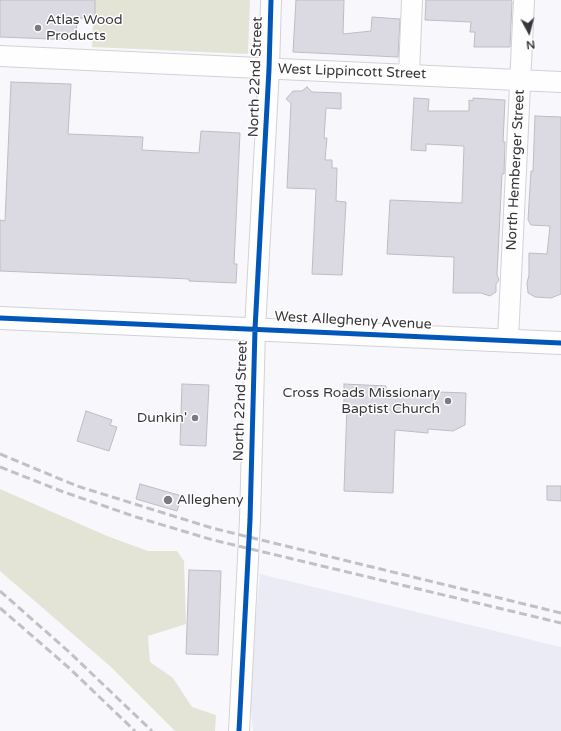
<!DOCTYPE html>
<style>
body{margin:0}
#map{position:relative;width:561px;height:731px;overflow:hidden;background:#f7f7fc;font-family:"Varela Round",sans-serif}
canvas{display:block}
.north{position:absolute;left:509px;top:12px;width:40px;height:40px;-webkit-text-stroke:3px #fff;paint-order:stroke;rotate:173deg;font-size:11px;font-weight:700;line-height:16px;text-align:center;color:#37373b}
.north::after{content:'';display:block;margin:auto;width:14px;height:18px;background:#37373b;clip-path:polygon(50% 0,100% 100%,50% 72%,0 100%)}
</style>
<div id="map">
<canvas width="561" height="731"></canvas>
<div class="north">N</div>
</div>
<script>
const ctx = document.querySelector('canvas').getContext('2d');
ctx.lineJoin = 'round';
function paint(path, color) { ctx.fillStyle = color; ctx.fill(path, 'evenodd'); }
const toPath = rows => new Path2D(rows.map(r => 'M' + r).join(''));
function trace(path, color, width, dash) { ctx.strokeStyle = color; ctx.lineWidth = width; ctx.lineCap = dash ? 'butt' : 'round'; ctx.setLineDash(dash || []); ctx.stroke(path); }
function label(font, color, halo, rows, align = 'center') {
  ctx.font = font + ' "Varela Round",sans-serif'; ctx.lineWidth = 3; ctx.setLineDash([]); ctx.textBaseline = 'middle'; ctx.strokeStyle = halo; ctx.fillStyle = color; for (const [text, x, y, turn = 0] of rows) {
    ctx.save(); ctx.translate(x, y); ctx.rotate((+turn || 0) * Math.PI / 180); ctx.textAlign = isNaN(turn) ? turn : align; if (halo) ctx.strokeText(text, 0, 0); ctx.fillText(text, 0, 0); ctx.restore();
  }
}
paint(toPath([
 [260,574,561,647,561,731,253,731,249,687]
]), '#ebebf6');
paint(toPath([
 [94,0,250,0,248,54,92,47],
 [0,489,107,536,148,551,177,551,184,561,186,624,148,636,150,662,173,678,192,707,216,715,215,731,175,731,111,667,0,571]
]), '#e4e4d6');
const building = toPath([
 [0,0,95,0,95,18,77,18,76,40,0,37,0,0],
 [296,0,344,0,343,34,371,31,372,17,400,19,398,57,293,52,296,0],
 [426,0,511,0,512,2,510,47,474,47,475,32,470,32,471,22,425,20,426,0],
 [11,82,71,84,68,134,143,137,142,150,199,153,201,131,240,133,234,264,237,264,236,283,189,281,189,279,146,277,0,271,0,220,5,221,11,82],
 [307,87,312,92,341,93,341,109,326,108,324,138,327,138,325,160,332,160,332,168,337,168,336,201,346,202,342,275,312,274,316,189,287,188,291,103,286,99,293,91,302,91,307,87],
 [414,98,429,99,428,111,469,111,469,100,473,101,473,98,505,100,503,142,505,142,504,174,502,174,497,275,499,280,496,284,496,292,490,296,481,293,453,293,454,257,387,254,390,200,462,203,464,146,426,144,426,151,411,150,414,98],
 [535,116,561,117,561,294,551,298,535,297,528,293,527,283,529,275,529,253,547,254,550,226,531,225,528,220,531,171,533,171,535,116],
 [182,384,209,385,206,446,180,445,182,384],
 [344,384,386,386,386,390,466,393,465,425,453,431,428,429,428,433,395,430,393,493,344,491,347,404,344,404,344,384],
 [86,411,112,420,110,425,117,427,109,451,77,441,86,411],
 [140,484,182,496,177,511,136,499,140,484],
 [547,486,561,486,561,501,547,500,547,486],
 [189,570,221,571,218,655,186,654,189,570]
]);
paint(building, '#dbdae3');
trace(building, '#bdbdc1', 1);
const street = toPath([
 [0,56,561,82],
 [409,74,412,0],
 [508,340,524,0],
 [239,731,250,520,255,329,269,69,271,0]
]);
const secondary = toPath([
 [0,318,561,343]
]);
trace(street, '#d2d2d6', 22);
trace(secondary, '#d2d2d6', 24);
trace(street, '#fefeff', 20);
trace(secondary, '#fefeff', 22);
trace(toPath([
 [0,454,77,486,212,528,561,613],
 [0,467,61,491,136,517,213,540,561,623],
 [0,591,68,651,152,731],
 [0,608,68,667,135,731]
]), '#c1c1c2', 3, [8, 4]);
trace(toPath([
 [0,318,561,343],
 [239,731,250,520,255,329,269,69,271,0]
]), '#0057b8', 5);
for (const [x, y, r, color] of [
 [38,28,4,"#7a7a7f"],
 [448,401,4,"#7a7a7f"],
 [195,418,4,"#7a7a7f"],
 [168,500,5,"#7a7a7f"]
]) { const dot = new Path2D(); dot.arc(x, y, r, 0, 2 * Math.PI); ctx.fillStyle = color; ctx.fill(dot); trace(dot, '#fff', 1.5); }
label('14px', '#37373b', '#fff', [
 ["Atlas Wood",46,20],
 ["Products",46,36],
 ["Cross Roads Missionary",440,393,"right"],
 ["Baptist Church",440,409,"right"],
 ["Dunkin'",187,418,"right"],
 ["Allegheny",177,500]
], 'left');
label('14px', '#37373b', '#fff', [
 ["West Lippincott Street",352,72,2],
 ["North 22nd Street",256,77,-88],
 ["North Hemberger Street",516,170,-87],
 ["West Allegheny Avenue",353,321,3],
 ["North 22nd Street",241,401,-88]
]);
</script>
